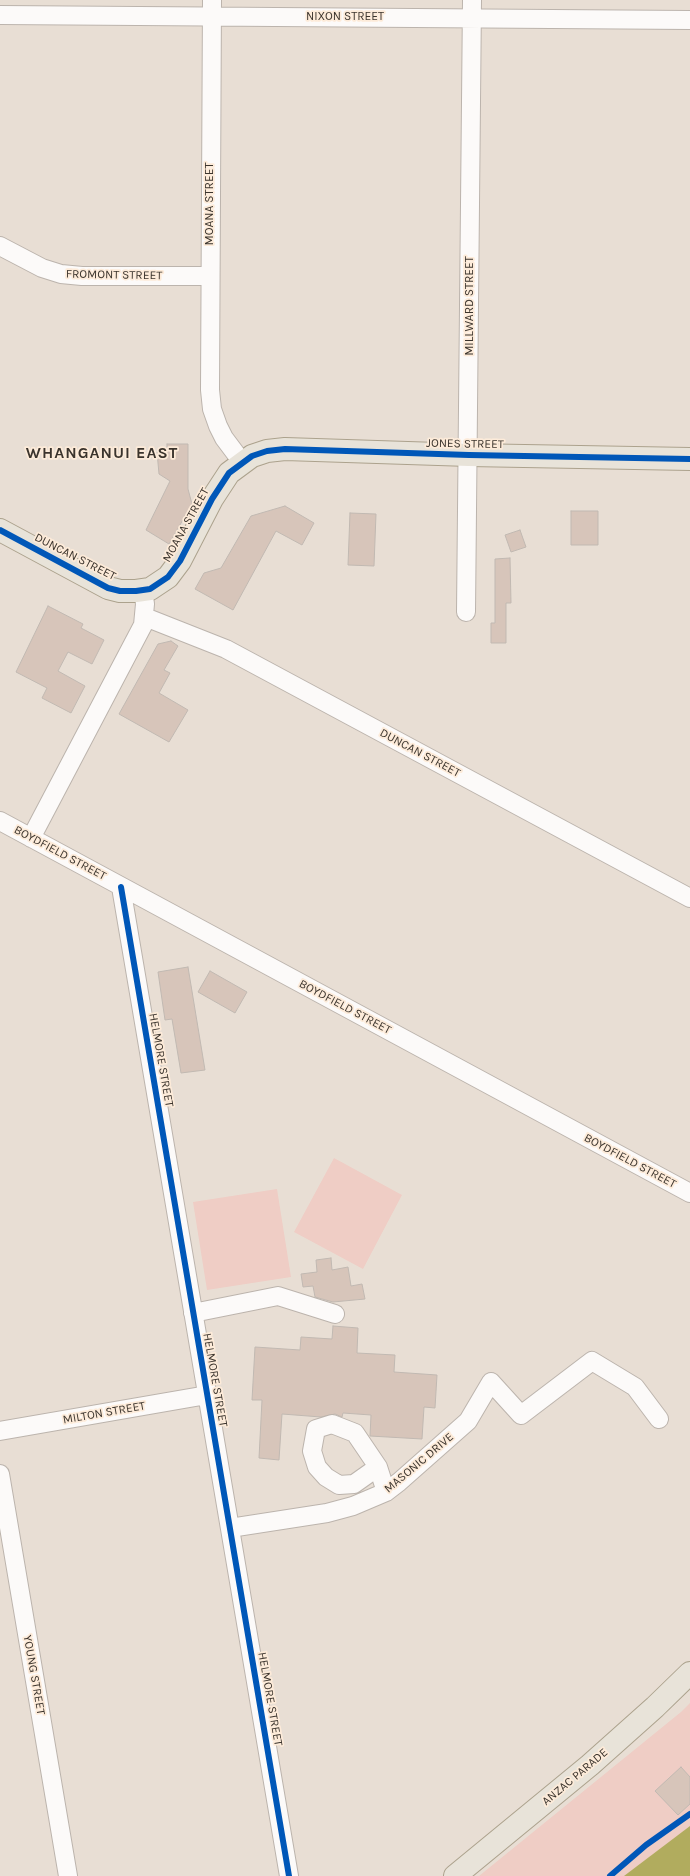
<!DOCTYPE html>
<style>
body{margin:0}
canvas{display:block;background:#e8ded4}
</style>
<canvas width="690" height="1876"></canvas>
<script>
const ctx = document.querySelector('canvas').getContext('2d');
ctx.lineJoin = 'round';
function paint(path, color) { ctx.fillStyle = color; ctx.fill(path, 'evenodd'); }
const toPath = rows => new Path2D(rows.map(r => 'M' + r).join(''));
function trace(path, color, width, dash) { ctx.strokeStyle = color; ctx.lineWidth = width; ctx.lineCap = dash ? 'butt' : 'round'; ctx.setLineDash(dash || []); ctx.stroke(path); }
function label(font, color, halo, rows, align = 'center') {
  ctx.font = font + ' Karla,sans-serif'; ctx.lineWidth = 3.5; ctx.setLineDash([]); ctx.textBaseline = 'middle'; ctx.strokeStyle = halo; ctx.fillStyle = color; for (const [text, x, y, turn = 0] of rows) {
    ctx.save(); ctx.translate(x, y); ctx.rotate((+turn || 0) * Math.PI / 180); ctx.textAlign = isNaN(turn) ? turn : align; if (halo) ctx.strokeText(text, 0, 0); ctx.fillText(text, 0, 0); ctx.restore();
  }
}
paint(toPath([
 [334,1158,402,1195,363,1269,294,1232],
 [277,1189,291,1277,207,1290,193,1202],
 [690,1703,690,1850,654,1876,479,1876,681,1712]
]), '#efcdc5');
paint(toPath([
 [690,1826,690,1876,624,1876]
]), '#b1ac5e');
const building = toPath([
 [167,444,188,444,188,489,192,504,169,544,146,530,170,481,159,474,157,452,167,452,167,444],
 [285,506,314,523,302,545,276,531,233,610,195,589,204,573,221,568,251,516,285,506],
 [571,511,598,511,598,545,571,545,571,511],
 [350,513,376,514,374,566,348,565,350,513],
 [520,530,526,547,511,552,505,535,520,530],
 [510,558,511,603,506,603,506,643,491,643,491,623,495,623,495,559,510,558],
 [48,606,83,624,81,628,104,640,92,664,68,652,58,671,85,686,71,713,42,698,47,688,16,672,48,606],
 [171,641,178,646,164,670,170,673,159,693,188,710,169,742,119,714,158,644,171,641],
 [188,967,205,1070,181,1073,172,1019,165,1020,158,972,188,967],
 [210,971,247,992,235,1013,198,992,210,971],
 [331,1258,332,1270,348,1267,351,1286,362,1284,365,1299,333,1302,315,1297,313,1286,303,1287,301,1274,317,1272,316,1260,331,1258],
 [333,1326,358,1328,357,1353,395,1355,394,1372,437,1375,435,1408,424,1407,422,1439,370,1436,371,1415,343,1413,342,1417,335,1414,321,1417,282,1414,279,1460,259,1458,262,1400,252,1400,255,1347,300,1350,301,1337,332,1339,333,1326],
 [681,1767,690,1777,690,1804,678,1815,655,1791,681,1767]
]);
paint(building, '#d7c5ba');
trace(building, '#c1b9b2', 1);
const minor = toPath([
 [212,0,210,390,212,409,218,426,224,438,242,462],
 [0,15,690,20],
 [0,246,42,268,61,274,82,276,210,276],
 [466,612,472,0],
 [145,617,226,649,690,898],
 [0,821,690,1193],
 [31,838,143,625,145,604,143,590],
 [121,887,289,1876],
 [193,1313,278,1296,335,1314],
 [0,1431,207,1395],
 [378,1467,354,1484,339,1485,326,1477,317,1467,312,1451,316,1429,332,1424,355,1433,378,1467,386,1492],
 [0,1474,68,1876],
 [230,1528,327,1513,353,1506,386,1492,399,1482,468,1421,491,1382,521,1415,592,1361,635,1387,659,1419]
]);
const major = toPath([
 [0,530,108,588,120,591,136,591,150,589,168,577,180,561,212,499,229,473,252,456,267,451,285,449,469,455,690,459],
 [455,1876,590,1765,655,1707,690,1673]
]);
trace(minor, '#bcb4ad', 20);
trace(major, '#aca28d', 24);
trace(minor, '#fcfaf9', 18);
trace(major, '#e8e3d9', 22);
trace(toPath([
 [0,530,108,588,120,591,136,591,150,589,168,577,180,561,212,499,229,473,252,456,267,451,285,449,469,455,690,459],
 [121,887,289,1876],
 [610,1876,646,1845,690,1814]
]), '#0057b8', 6);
label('12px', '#3b342d', '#fdebd9', [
 ["NIXON STREET",345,17],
 ["MOANA STREET",210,204,-90],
 ["FROMONT STREET",114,275,1],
 ["MILLWARD STREET",470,306,-90],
 ["JONES STREET",465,444,1],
 ["MOANA STREET",186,525,-61],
 ["DUNCAN STREET",75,557,27],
 ["DUNCAN STREET",420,753,28],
 ["BOYDFIELD STREET",60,853,28],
 ["BOYDFIELD STREET",345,1007,28],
 ["HELMORE STREET",161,1060,80],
 ["BOYDFIELD STREET",630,1161,28],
 ["HELMORE STREET",215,1380,80],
 ["MILTON STREET",104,1413,-10],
 ["MASONIC DRIVE",419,1463,-40],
 ["YOUNG STREET",34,1675,80],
 ["HELMORE STREET",270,1699,80],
 ["ANZAC PARADE",575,1777,-40]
]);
ctx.letterSpacing = '1px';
label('bold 16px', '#3b342d', '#fdebd9', [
 ["WHANGANUI EAST",102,453]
]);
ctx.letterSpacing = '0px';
</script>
